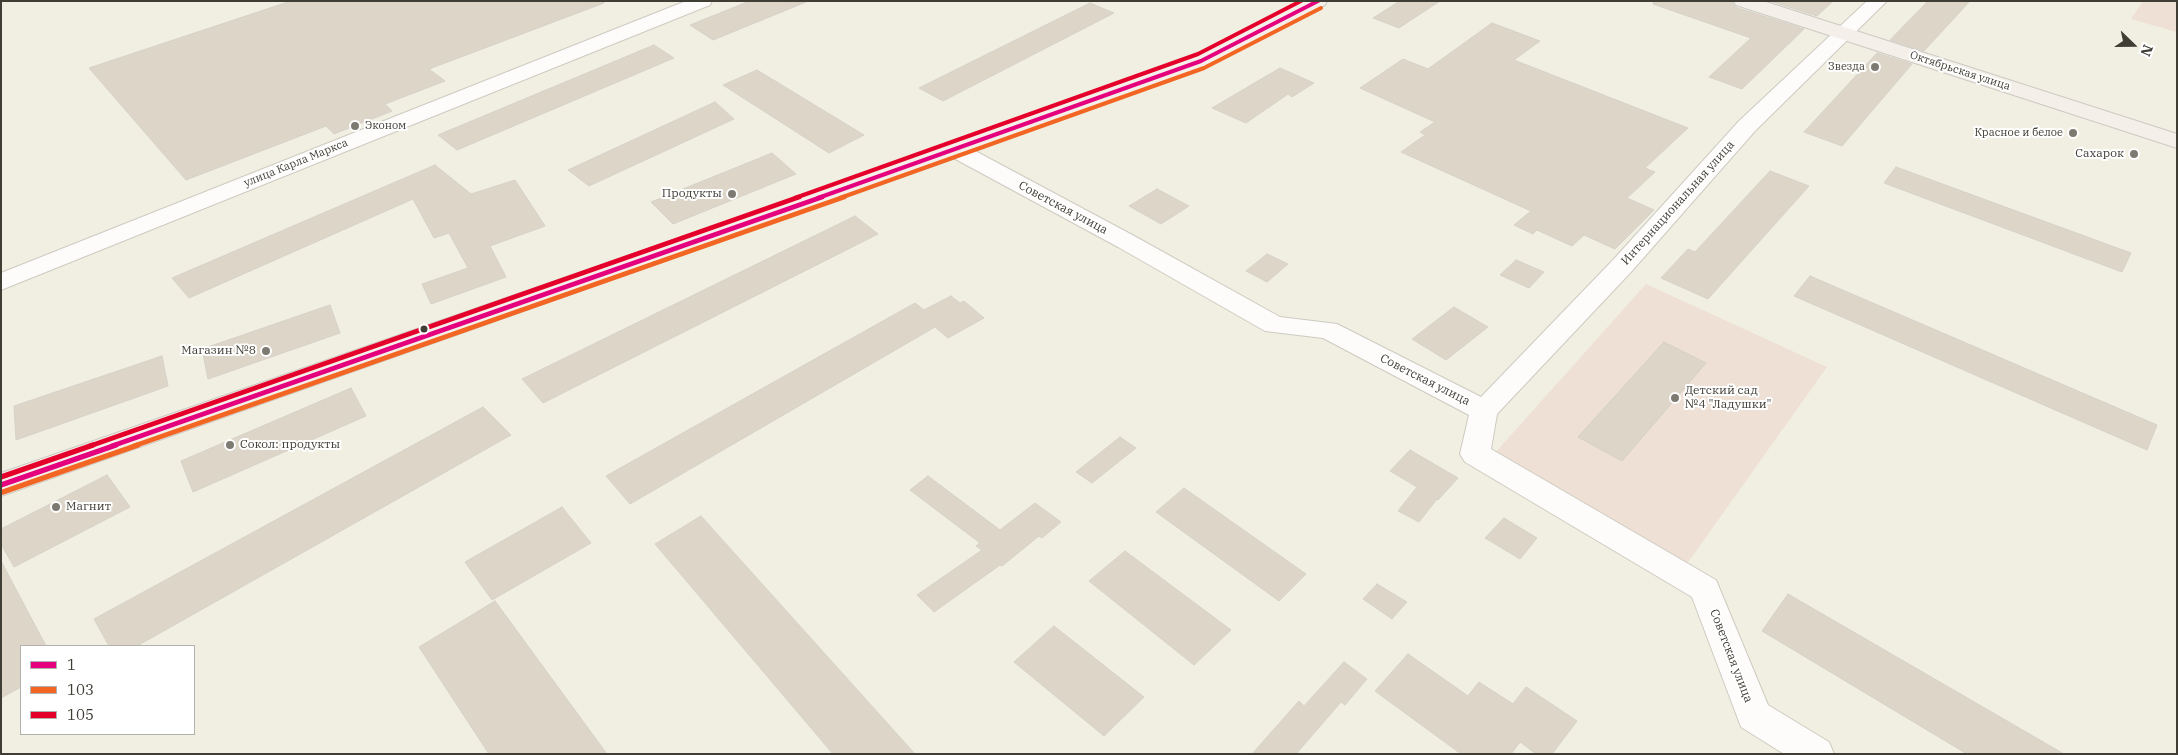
<!DOCTYPE html>
<meta charset="utf-8">
<style>
body{margin:0}
#map{position:relative;width:2178px;height:755px;overflow:hidden;background:#f1eee2;font-family:"IBM Plex Serif",serif}
canvas{display:block}
.frame{position:absolute;inset:0;border:2px solid #3f3d34;pointer-events:none}
.legend{position:absolute;left:20px;top:645px;width:175px;height:90px;box-sizing:border-box;background:#fff;border:1px solid #b2b1ae;margin:0;padding:6px 9px;list-style:none;font-size:15px;color:#3f3d34}
.legend li{display:flex;align-items:center;gap:10px;height:25px}
.legend b{width:25px;border:1px solid #b2b1ae}
.north{position:absolute;left:2108px;top:20px;width:50px;height:50px;-webkit-text-stroke:4px #fff;paint-order:stroke;rotate:112deg;font-size:14px;font-weight:700;line-height:20px;text-align:center;color:#3f3d34}
.north::after{content:'';display:block;margin:auto;width:18px;height:22px;background:#3f3d34;clip-path:polygon(50% 0,100% 100%,50% 72%,0 100%)}
</style>
<div id="map">
<canvas width="2178" height="755"></canvas>
<div class="frame"></div>
<ul class="legend">
<li><b style="height:6px;background:#e5007d"></b>1</li>
<li><b style="height:6px;background:#f26522"></b>103</li>
<li><b style="height:6px;background:#e4002b"></b>105</li>
</ul>
<div class="north">N</div>
</div>
<script>
const ctx = document.querySelector('canvas').getContext('2d');
ctx.lineJoin = 'round';
function paint(path, color) { ctx.fillStyle = color; ctx.fill(path, 'evenodd'); }
const toPath = rows => new Path2D(rows.map(r => 'M' + r).join(''));
function trace(path, color, width, dash) { ctx.strokeStyle = color; ctx.lineWidth = width; ctx.lineCap = dash ? 'butt' : 'round'; ctx.setLineDash(dash || []); ctx.stroke(path); }
function label(font, color, halo, rows, align = 'center') {
  ctx.font = font + ' "IBM Plex Serif",serif'; ctx.lineWidth = 4; ctx.setLineDash([]); ctx.textBaseline = 'middle'; ctx.strokeStyle = halo; ctx.fillStyle = color; for (const [text, x, y, turn = 0] of rows) {
    ctx.save(); ctx.translate(x, y); ctx.rotate((+turn || 0) * Math.PI / 180); ctx.textAlign = isNaN(turn) ? turn : align; if (halo) ctx.strokeText(text, 0, 0); ctx.fillText(text, 0, 0); ctx.restore();
  }
}
paint(toPath([
 [2143,1,2177,1,2177,32,2131,19],
 [1646,284,1827,367,1684,568,1494,454]
]), '#efe0d5');
const building = toPath([
 [291,1,604,1,604,3,429,69,445,81,385,104,392,111,334,134,326,126,186,180,89,68,291,1],
 [750,1,806,2,713,40,690,25,750,1],
 [1400,1,1440,1,1399,28,1373,18,1400,1],
 [1654,1,1732,1,1735,7,1804,29,1742,89,1709,77,1751,38,1653,4,1654,1],
 [1770,1,1833,1,1817,16,1770,1],
 [1928,1,1970,1,1924,51,1890,40,1928,1],
 [1090,3,1114,13,943,101,919,88,1090,3],
 [1492,23,1540,41,1514,60,1688,128,1645,168,1655,172,1627,198,1654,210,1615,249,1584,235,1572,246,1537,230,1533,234,1514,225,1531,211,1401,152,1425,135,1420,132,1435,122,1360,88,1403,59,1428,69,1492,23],
 [654,45,674,58,457,150,438,135,654,45],
 [1877,53,1912,64,1842,146,1804,132,1877,53],
 [1280,68,1314,83,1292,97,1288,94,1246,123,1212,108,1280,68],
 [757,70,864,135,829,153,723,85,757,70],
 [715,102,734,119,589,186,568,170,715,102],
 [772,153,796,174,673,224,651,202,772,153],
 [435,165,471,194,515,180,545,226,490,246,506,277,431,304,422,284,468,268,449,233,434,238,413,199,189,298,172,278,435,165],
 [1896,167,2131,253,2122,272,1884,183,1896,167],
 [1770,171,1809,186,1708,299,1661,278,1688,249,1695,252,1770,171],
 [1157,189,1189,206,1161,224,1129,206,1157,189],
 [855,216,878,234,543,403,522,379,855,216],
 [1267,254,1288,264,1267,282,1246,271,1267,254],
 [1516,260,1544,272,1529,288,1500,275,1516,260],
 [1810,276,2157,425,2147,450,1794,296,1810,276],
 [951,296,960,303,964,301,984,318,948,338,935,327,630,504,606,476,915,303,924,310,951,296],
 [330,305,340,333,208,379,202,349,330,305],
 [1454,307,1488,327,1446,360,1412,339,1454,307],
 [1664,342,1706,363,1622,461,1578,437,1664,342],
 [162,356,168,386,16,440,14,406,162,356],
 [351,388,366,416,193,492,181,461,351,388],
 [483,407,511,435,137,646,109,646,94,619,483,407],
 [1120,437,1136,448,1092,483,1076,472,1120,437],
 [1410,450,1458,478,1438,500,1437,499,1419,522,1398,511,1417,487,1390,471,1410,450],
 [107,475,130,507,14,567,1,544,1,529,107,475],
 [928,476,1000,530,1035,503,1061,522,1042,538,1039,536,1002,566,1000,565,934,612,917,595,982,550,976,546,980,543,910,490,928,476],
 [1184,488,1306,574,1279,601,1156,512,1184,488],
 [562,507,591,543,492,600,465,562,562,507],
 [701,516,915,754,833,754,655,544,701,516],
 [1504,518,1537,538,1520,559,1485,538,1504,518],
 [1125,551,1231,630,1194,665,1089,581,1125,551],
 [1,561,46,646,21,646,21,687,1,698,1,561],
 [1377,584,1407,602,1392,619,1363,599,1377,584],
 [1788,594,2064,754,1967,754,1762,631,1788,594],
 [495,601,607,754,489,754,419,647,495,601],
 [1054,626,1144,697,1104,736,1014,662,1054,626],
 [1408,654,1468,696,1479,682,1513,704,1526,687,1577,721,1552,754,1536,754,1520,742,1511,754,1461,754,1375,691,1408,654],
 [1344,662,1367,679,1345,705,1341,702,1296,754,1252,754,1299,701,1304,706,1344,662]
]);
paint(building, '#ddd5c8');
trace(building, '#d5d1c8', 1);
const minor = toPath([
 [686,1,712,1,710,5,1,290,1,273,686,1],
 [1867,1,1887,1,1755,131,1631,272,1497,414,1491,449,1716,580,1768,705,1829,742,1834,754,1784,754,1741,727,1692,597,1465,462,1460,454,1469,415,1323,338,1265,331,1118,247,948,155,945,150,948,145,956,143,964,145,1136,237,1280,317,1337,324,1481,397,1613,260,1739,121,1867,1]
]);
const major = toPath([
 [1303,1,1327,1,1325,5,1208,65,964,155,1,496,1,473,948,145,1194,57,1303,1],
 [1734,1,1763,1,2177,134,2177,148,1736,5,1734,1]
]);
trace(minor, '#cdcbc1', 2);
trace(major, '#cccac4', 2);
paint(minor, '#fdfcfb');
paint(major, '#f4f0e9');
trace(toPath([
 [818,198,1201,61,1318,1]
]), '#e5007d', 4);
trace(toPath([
 [112,446,822,197]
]), '#e5007d', 5);
trace(toPath([
 [1,485,116,445]
]), '#e5007d', 5.5);
trace(toPath([
 [840,198,1204,68,1321,8]
]), '#f26522', 4);
trace(toPath([
 [134,446,844,197]
]), '#f26522', 5);
trace(toPath([
 [3,492,138,445]
]), '#f26522', 5.5);
trace(toPath([
 [795,198,1198,54,1301,1]
]), '#e4002b', 4);
trace(toPath([
 [90,446,799,197]
]), '#e4002b', 5);
trace(toPath([
 [1,477,93,445]
]), '#e4002b', 5.5);
for (const [x, y, r, color] of [
 [1875,67,5,"#7d7b71"],
 [355,126,5,"#7d7b71"],
 [2073,133,5,"#7d7b71"],
 [2134,154,5,"#7d7b71"],
 [732,194,5,"#7d7b71"],
 [424,329,4.5,"#3f3d34"],
 [266,351,5,"#7d7b71"],
 [1675,398,5,"#7d7b71"],
 [230,445,5,"#7d7b71"],
 [56,507,5,"#7d7b71"]
]) { const dot = new Path2D(); dot.arc(x, y, r, 0, 2 * Math.PI); ctx.fillStyle = color; ctx.fill(dot); trace(dot, '#fff', 2); }
label('11px', '#3f3d34', '#fff', [
 ["Звезда",1865,67],
 ["Эконом",365,126,"left"],
 ["Красное и белое",2063,133]
], 'right');
label('11px', '#3f3d34', '#fff', [
 ["Октябрьская улица",1960,71,18],
 ["улица Карла Маркса",296,163,-22]
]);
label('12px', '#3f3d34', '#fff', [
 ["Сахарок",2124,154],
 ["Продукты",722,194],
 ["Магазин №8",256,351],
 ["Детский сад",1685,391,"left"],
 ["№4 \"Ладушки\"",1685,405,"left"],
 ["Сокол: продукты",240,445,"left"],
 ["Магнит",66,507,"left"]
], 'right');
label('12px', '#3f3d34', '#fff', [
 ["Интернациональная улица",1678,203,-48],
 ["Советская улица",1063,208,28],
 ["Советская улица",1425,380,27],
 ["Советская улица",1731,656,69]
]);
</script>
